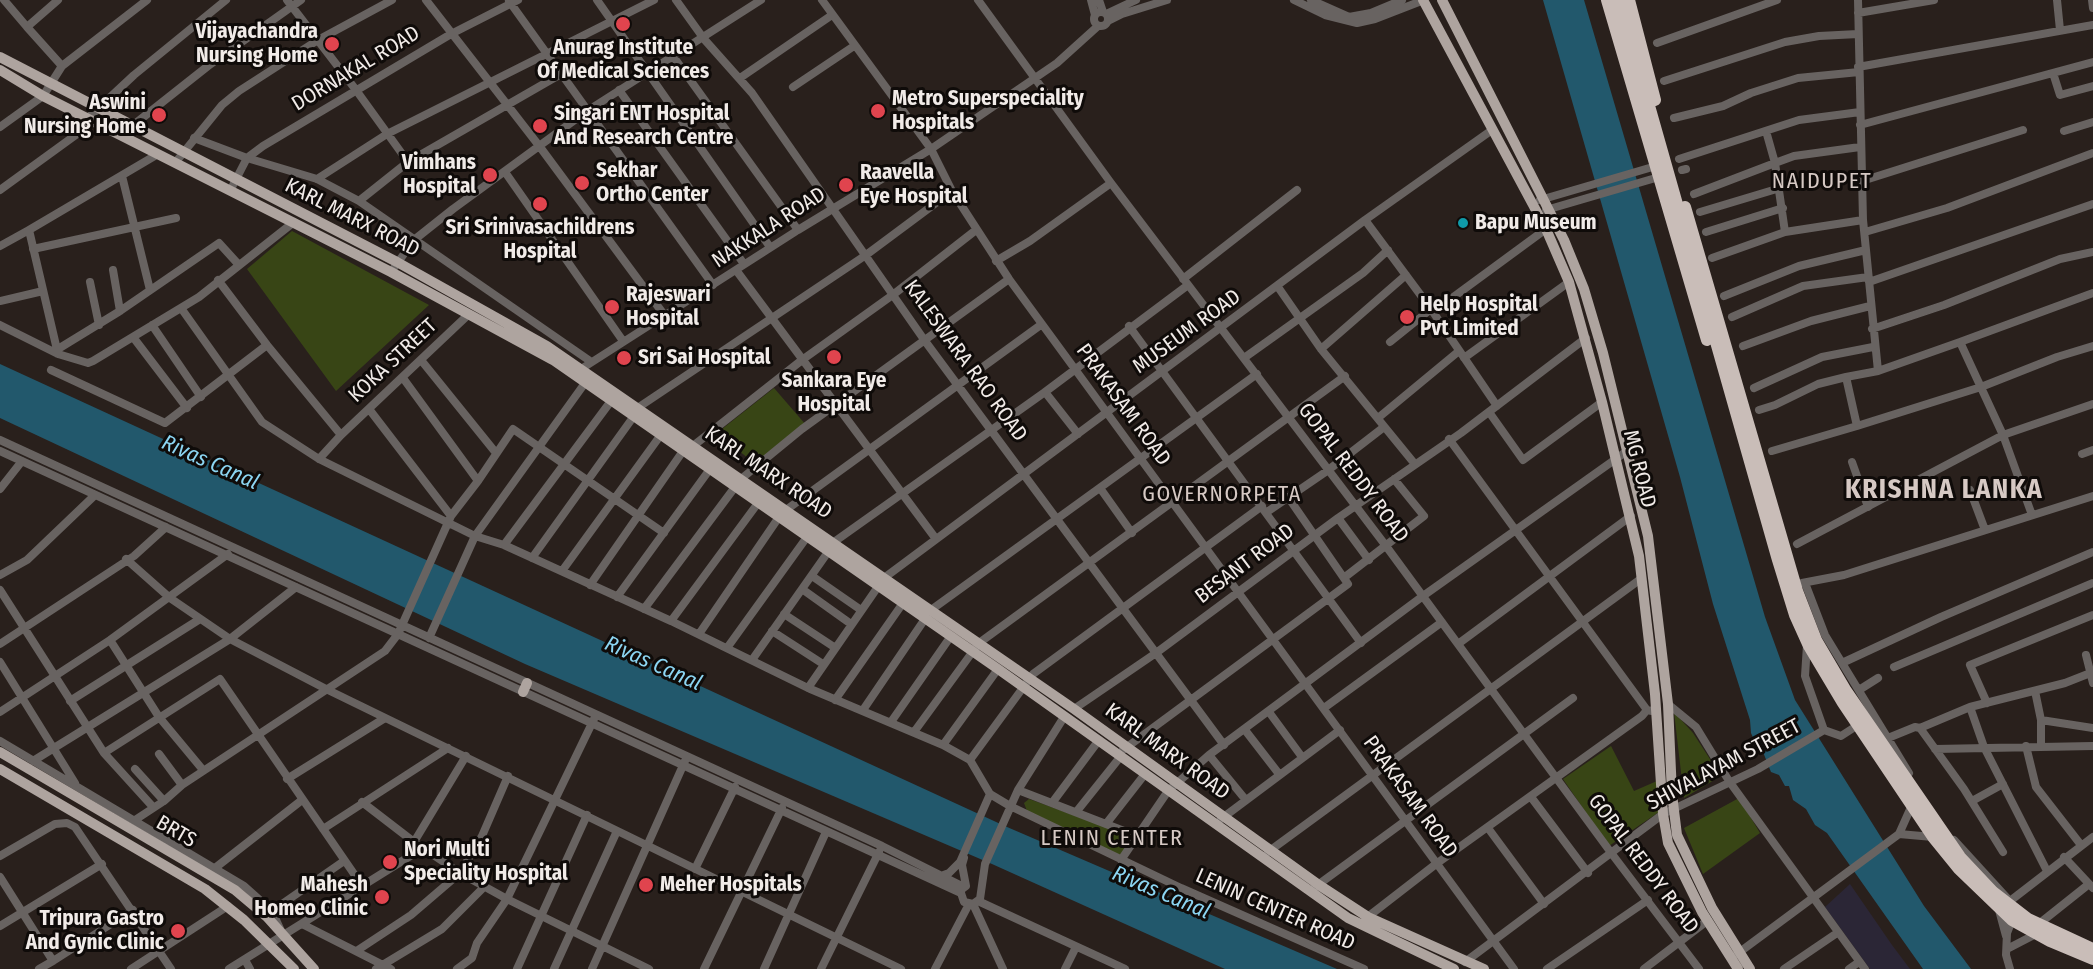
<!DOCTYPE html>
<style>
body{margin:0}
canvas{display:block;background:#29201c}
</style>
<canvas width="2093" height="969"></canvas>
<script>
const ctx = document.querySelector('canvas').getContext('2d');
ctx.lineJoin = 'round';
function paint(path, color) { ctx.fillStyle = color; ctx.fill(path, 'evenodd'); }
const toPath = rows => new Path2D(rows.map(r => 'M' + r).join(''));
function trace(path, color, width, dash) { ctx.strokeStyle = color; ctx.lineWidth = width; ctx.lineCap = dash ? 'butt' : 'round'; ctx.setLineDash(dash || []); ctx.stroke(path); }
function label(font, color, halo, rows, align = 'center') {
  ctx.font = font + ' "Fira Sans Condensed",sans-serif'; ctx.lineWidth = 6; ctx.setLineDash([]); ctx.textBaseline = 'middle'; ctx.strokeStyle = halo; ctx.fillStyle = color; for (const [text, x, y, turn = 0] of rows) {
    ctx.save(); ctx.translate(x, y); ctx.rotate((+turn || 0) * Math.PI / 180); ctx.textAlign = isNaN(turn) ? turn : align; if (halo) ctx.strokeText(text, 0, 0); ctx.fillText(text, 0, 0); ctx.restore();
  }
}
paint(toPath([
 [1850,884,1892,945,1910,969,1870,969,1825,907]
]), '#2b2636');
paint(toPath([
 [292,231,429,305,336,391,247,269],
 [774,388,806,425,754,463,717,433],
 [1674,712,1693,733,1721,776,1684,798],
 [1611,746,1634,791,1657,781,1659,812,1609,846,1563,779],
 [1739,798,1760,833,1703,874,1684,828],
 [1029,799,1131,836,1120,858,1027,811,1024,803]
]), '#384515');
paint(toPath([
 [1543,0,1584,0,1765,617,1795,700,1924,906,1971,969,1923,969,1827,833,1815,825,1806,809,1793,800,1789,786,1785,786,1779,775,1771,772,1761,747,1755,742,1751,733,1750,720,1713,604,1680,477],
 [0,364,1007,827,1337,969,1225,969,992,864,525,664,0,418]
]), '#22586c');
trace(toPath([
 [4,0,27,27],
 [58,0,27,27,62,66],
 [287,0,356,90,408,162],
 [426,0,540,147,665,316],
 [597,0,770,247],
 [676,0,704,39,752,93,925,341,1224,745],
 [822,0,931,149,952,191,1009,279,1514,969],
 [978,0,1111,183,1386,546,1612,854,1699,969],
 [1091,0,1095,15],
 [1099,0,1103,12],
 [1294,0,1325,15,1357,23,1375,19,1424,0],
 [1311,0,1349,17,1371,13,1402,0],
 [2057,0,2060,30],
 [2092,0,2093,8],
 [509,1,713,285],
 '1094 19a7 7 0 1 1 14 0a7 7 0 1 1-14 0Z',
 [1858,13,1934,0],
 [1106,14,1136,0],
 [1108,21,1122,14,1167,0],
 [1657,43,1777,0],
 [673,56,798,230],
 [1858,67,2093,25],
 [2053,73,2060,95,2093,86],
 [740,78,832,15],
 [1664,81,1785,42,1819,36,1858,34],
 [793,87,854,46],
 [619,90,744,264],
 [89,117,134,75,226,0],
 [1674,118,1723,106,1751,93,1798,78,1859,72],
 [1860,125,2093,62],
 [0,127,43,96,62,66,147,0],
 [1766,131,1775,163,1794,156,1860,147],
 [2064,131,2093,122],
 [122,134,208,66,301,0],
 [194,138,247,158,317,179,359,201,590,361],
 [1679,159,1799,120,1860,112],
 [175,163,222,105,239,91,318,40,392,0],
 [1682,170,1686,169],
 [505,172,623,341],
 [122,176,150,290],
 [317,179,387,134,654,0],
 [1862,181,2023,130],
 [0,190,95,121],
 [230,191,247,158,263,146,451,34,518,0],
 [1694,194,1775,163,1785,232],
 [1540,200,1656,166],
 [359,201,408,162,561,74],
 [1546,210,1659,177],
 [1700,212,1780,188],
 [1365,220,1431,309,1497,406],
 [1706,232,1783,208],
 [1865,232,1947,208,2093,153],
 [0,246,29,230],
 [33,249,176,218],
 [1712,258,1785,232,1863,220],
 [996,261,1030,241,1111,183],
 [113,270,120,311],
 [736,270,936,539],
 [391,272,414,240,453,209,587,111,761,0],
 [1183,279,1297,190],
 [218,280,267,345,341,435],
 [90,282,99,325],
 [1869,282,2093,204],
 [1278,287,1321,349,1414,463],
 [1724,296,1799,266,1866,250],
 [0,301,43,291],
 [181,308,262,422,319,459,475,536,504,545,671,621,808,688,943,745,970,760,990,794,1010,806,1181,888,1364,969],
 [1433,312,1546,229],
 [1732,317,1803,286,1868,277],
 [0,325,58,354,29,230,158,154],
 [152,325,201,397],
 [1129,326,1361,643],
 [1872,329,1944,305,2060,259,2093,252],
 [133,337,187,408],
 [1390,342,1431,309],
 [1960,342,2093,293],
 [1743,346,1811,321,1870,306],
 [58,349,120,311,219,243,239,265],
 [1321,349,1406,275],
 [58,354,88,363,93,361,199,297,294,222],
 [1244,358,1363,273,1388,250],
 [1464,358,1569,282],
 [421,360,496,453],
 [51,370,165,423,267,345],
 [578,371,798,230,931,149,1057,63,1098,26],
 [403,378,478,481],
 [1754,388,1822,357,1873,347],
 [1045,392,1078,434],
 [369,409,451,516],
 [636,409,866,255,952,191],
 [1759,410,1775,405,1818,384,1846,377],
 [1489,412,1523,460,1602,402],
 [1378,418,1459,351],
 [1857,426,1981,387,2057,357,2093,346],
 [1449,439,1647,710,1652,711],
 [0,440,882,846,964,887],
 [693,446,802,360,894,294,976,230],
 [0,451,961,893,964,902,973,904,1003,969],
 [1772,451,1857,426,1846,377,1878,371,1863,220,1858,0],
 [2082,454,2093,450],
 [319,459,341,435,469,314],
 [1852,462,1868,507],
 [741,479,802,429,1009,279],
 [1100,488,1132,533],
 [0,489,22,461],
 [1970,490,1985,530],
 [786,510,1042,324],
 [1267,512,1327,471,1384,427],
 [2032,515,2003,435,2093,404],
 [1338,518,1369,560],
 [834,542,1045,392,1188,285],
 [1797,544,2003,435,1960,342,1878,371],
 [504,545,611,401],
 [532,558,634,416],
 [126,559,170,598,230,639,328,690,901,969],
 [562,571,660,436],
 [0,575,27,560,95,495],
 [812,576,861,610],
 [1345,577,1424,516,1394,479],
 [1802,583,1844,575,2093,496],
 [1805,583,1825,635,1909,773],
 [590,585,683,451],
 [802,589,851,624],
 [0,590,104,753,153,807],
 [617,597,710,469],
 [644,609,735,487],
 [784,614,834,647],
 [671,621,758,503],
 [772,631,823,664],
 [699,634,779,517],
 [429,638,475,536,585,383],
 [110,640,159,717,203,770],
 [0,644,134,556,166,527],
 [1458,644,1631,516],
 [1807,645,1805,676,1824,730],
 [727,648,807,537],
 [2086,655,2093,683],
 [752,660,828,552],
 [0,662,75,783],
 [1842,663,1941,617,2093,552],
 [1894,667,2093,583],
 [808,688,884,578,1365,220,1492,130],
 [1859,690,1878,678],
 [2035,691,2041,720,2041,746],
 [835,700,903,603],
 [70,701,200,619],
 [1987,703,1970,665,2093,615],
 [1668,704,1696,727,1729,781,1865,969],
 [1970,707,1984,747,2047,871],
 [1324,708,1442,622],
 [1074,709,1156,653,1338,518,1461,433,1586,338],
 [863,710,931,610,1257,374],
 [0,712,110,640,228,554],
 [1269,712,1302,757],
 [2041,720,2093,728],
 [891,722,951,636],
 [1920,728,1970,707,2065,683,2093,672],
 [1245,730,1279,774],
 [914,732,979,643,1345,376],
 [1888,738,1915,727,1920,728,1964,789,2003,852],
 [0,741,244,886,272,911,281,931],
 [943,745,998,669],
 [2026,746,2036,787,2081,845],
 [1935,749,2093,746],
 [1123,750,1348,584,1288,497],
 [104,753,220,679,363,887],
 [159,754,182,785],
 [1209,755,1245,799],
 [466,756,414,842,460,873,507,899,649,969],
 [970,760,1033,674,1262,506],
 [33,761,230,639,296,587],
 [135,769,164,801,182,785,385,651,398,634,451,516,478,481,513,429,664,533],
 [287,779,385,718],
 [1018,790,1137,836],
 [1531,797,1588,873],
 [1972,801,2003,784],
 [362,802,414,842],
 [1052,803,1099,740],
 [1077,811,1121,756],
 [1221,819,1340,730],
 [135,820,164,801],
 [1106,824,1145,774],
 [1488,828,1544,904],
 [323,829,448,748],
 [1899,834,1933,837],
 [1954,840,2007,898],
 [1268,852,1642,578],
 [0,856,55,824,67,823,75,827,171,969],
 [2064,857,2093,888],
 [1121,860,1168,791,1209,755,1423,596,1627,451],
 [215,868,302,800],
 [695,869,735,787],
 [941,876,949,873,960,862,990,794],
 [0,877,53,961,39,969],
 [1315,887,1573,698],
 [962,889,966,886,962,865,964,858],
 [978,901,1125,969],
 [2010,901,2093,837],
 [973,904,980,899,985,864,1018,790,1064,717],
 [1999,910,2006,936],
 [272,911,344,861],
 [1365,919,1436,864,1642,716,1647,710],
 [2040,923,2089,884],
 [302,924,391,969],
 [0,926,102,864],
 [2007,949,2036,934],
 [358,950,411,915,460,873,482,836,508,776],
 [1737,954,1899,834,1912,805],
 [245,960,250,969],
 [53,961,133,910],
 [1465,962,1663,814,1758,769,1824,730,1841,736,1858,725],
 [131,969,228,906],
 [229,969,423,848],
 [376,969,442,929,485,886],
 [457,969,472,958,477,943,507,899,594,719],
 [517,969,587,815],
 [554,969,617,831],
 [592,969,685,761],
 [704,969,782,808],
 [764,969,826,832],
 [821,969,879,852],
 [935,969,969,904],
 [1065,969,1076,947],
 [1547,969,1648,900],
 [1644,969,1707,921],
 [1784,969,1837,933],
 [1849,969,1859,962],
 [2010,969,2006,955,2007,933,2013,918]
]), '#686361', 8);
trace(toPath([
 [1423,0,1546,229,1569,282,1602,402,1639,556,1655,694,1663,814,1668,843,1702,912,1738,969],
 [1442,0,1564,240,1584,289,1603,353,1648,536,1668,704,1672,794,1677,835,1712,908,1750,969],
 [0,57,397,262,547,346,1074,709,1319,885,1368,917,1484,969],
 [0,70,43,96,391,272,553,360,998,669,1348,918,1454,969],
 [523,692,527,683],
 [0,752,235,890,267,917,314,969],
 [0,769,205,889,244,920,294,969]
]), '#aea49f', 10);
trace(toPath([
 [1607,0,1707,340],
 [1619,0,1778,560,1795,615,1809,646,1843,703,1933,837,1959,869,2012,920,2050,941,2093,959],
 [1629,0,1655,100],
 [1685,207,1797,591,1816,640,1846,691,1960,857,1993,892,2028,919,2093,949]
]), '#c9bdb8', 12);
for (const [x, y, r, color] of [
 [623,24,8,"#e0444e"],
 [332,44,8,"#e0444e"],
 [878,111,8,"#e0444e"],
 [159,115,8,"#e0444e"],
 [540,126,8,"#e0444e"],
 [490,175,8,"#e0444e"],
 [582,183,8,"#e0444e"],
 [846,185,8,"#e0444e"],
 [540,204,8,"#e0444e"],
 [1463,223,6,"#0f9aa8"],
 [612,307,8,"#e0444e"],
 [1407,317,8,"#e0444e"],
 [834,357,8,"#e0444e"],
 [624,358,8,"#e0444e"],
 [390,862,8,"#e0444e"],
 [646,885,8,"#e0444e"],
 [382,897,8,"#e0444e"],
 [178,931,8,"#e0444e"]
]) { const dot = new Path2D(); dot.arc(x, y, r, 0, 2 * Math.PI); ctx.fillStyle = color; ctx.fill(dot); trace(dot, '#0f0b09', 2); }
label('bold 21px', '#f1ebe8', '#0f0b09', [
 ["Vijayachandra",318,32,"right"],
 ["Nursing Home",318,56,"right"],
 ["Anurag Institute",623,48,"center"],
 ["Of Medical Sciences",623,72,"center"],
 ["Metro Superspeciality",892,99],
 ["Hospitals",892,123],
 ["Aswini",146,103,"right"],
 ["Nursing Home",146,127,"right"],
 ["Singari ENT Hospital",554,114],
 ["And Research Centre",554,138],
 ["Vimhans",476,163,"right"],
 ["Hospital",476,187,"right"],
 ["Sekhar",596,171],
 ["Ortho Center",596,195],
 ["Raavella",860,173],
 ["Eye Hospital",860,197],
 ["Bapu Museum",1475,223],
 ["Sri Srinivasachildrens",540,228,"center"],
 ["Hospital",540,252,"center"],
 ["Rajeswari",626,295],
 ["Hospital",626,319],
 ["Help Hospital",1420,305],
 ["Pvt Limited",1420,329],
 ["Sri Sai Hospital",638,358],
 ["Sankara Eye",834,381,"center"],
 ["Hospital",834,405,"center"],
 ["Nori Multi",404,850],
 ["Speciality Hospital",404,874],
 ["Mahesh",368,885,"right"],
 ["Homeo Clinic",368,909,"right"],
 ["Meher Hospitals",660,885],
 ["Tripura Gastro",164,919,"right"],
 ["And Gynic Clinic",164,943,"right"]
], 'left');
label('21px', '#f1ebe8', '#0f0b09', [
 ["DORNAKAL ROAD",356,69,-31],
 ["KARL MARX ROAD",352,218,27],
 ["NAKKALA ROAD",769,228,-33],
 ["MUSEUM ROAD",1187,332,-36],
 ["KOKA STREET",393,361,-43],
 ["KALESWARA RAO ROAD",965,361,54],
 ["PRAKASAM ROAD",1123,405,54],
 ["MG ROAD",1639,469,76],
 ["KARL MARX ROAD",768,473,34],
 ["GOPAL REDDY ROAD",1353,473,53],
 ["BESANT ROAD",1245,564,-37],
 ["KARL MARX ROAD",1167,752,36],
 ["SHIVALAYAM STREET",1724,765,-28],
 ["PRAKASAM ROAD",1410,797,54],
 ["BRTS",176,832,30],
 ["GOPAL REDDY ROAD",1643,864,53],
 ["LENIN CENTER ROAD",1275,910,24]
]);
ctx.letterSpacing = '1.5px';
label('22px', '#d6c9c4', '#0f0b09', [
 ["NAIDUPET",1822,182],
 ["GOVERNORPETA",1222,495],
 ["LENIN CENTER",1112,839]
]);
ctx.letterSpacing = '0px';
label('italic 22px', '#8cd5f2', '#0f0b09', [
 ["Rivas Canal",210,463,24],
 ["Rivas Canal",653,664,24],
 ["Rivas Canal",1161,893,23]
]);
ctx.letterSpacing = '1.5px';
label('bold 27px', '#d6c9c4', '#0f0b09', [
 ["KRISHNA LANKA",1944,490]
]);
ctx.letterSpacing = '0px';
</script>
